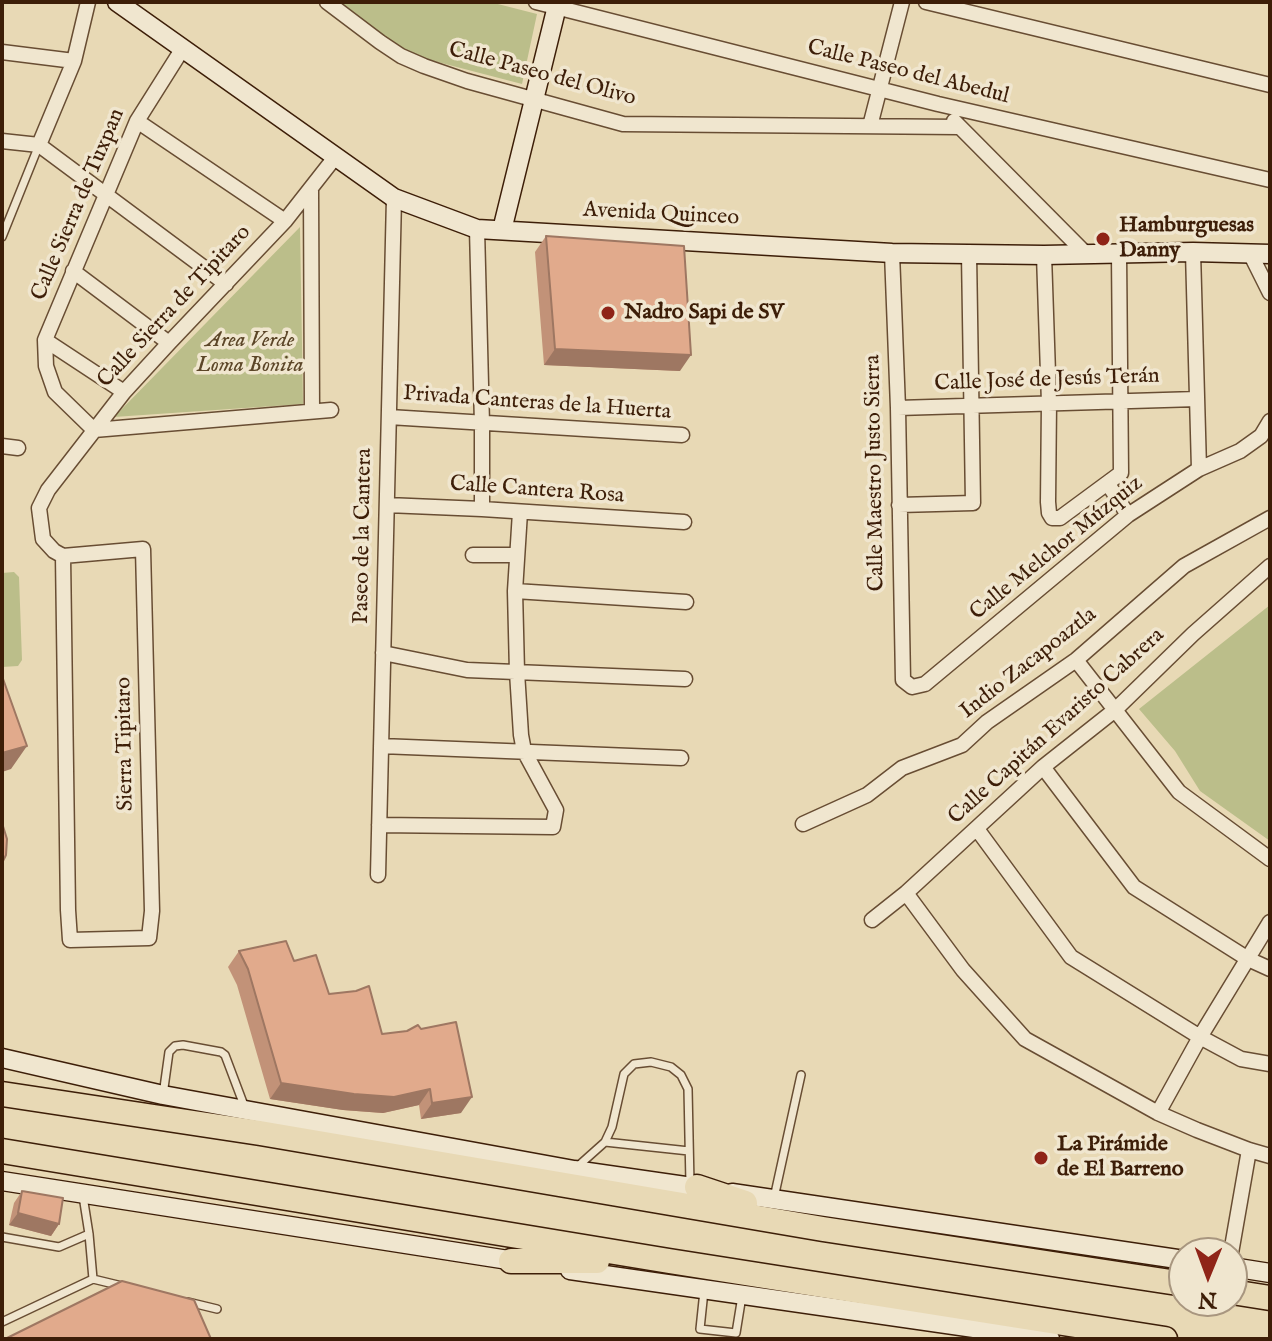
<!DOCTYPE html>
<meta charset="utf-8">
<style>
body{margin:0}
#map{position:relative;width:1272px;height:1341px;overflow:hidden;background:#e8d9b5;font-family:"IM FELL English",serif}
canvas{display:block}
.frame{position:absolute;inset:0;border:4px solid #3d1e08;pointer-events:none}
.north{position:absolute;left:1168px;top:1237px;width:80px;height:80px;box-sizing:border-box;background:#f0e6cf;border:2px solid #a8967f;border-radius:50%;rotate:181deg;font-size:22px;font-weight:700;line-height:32px;text-align:center;color:#3d1e08}
.north::after{content:'';display:block;margin:auto;width:28px;height:36px;background:#8f2418;clip-path:polygon(50% 0,100% 100%,50% 72%,0 100%)}
</style>
<div id="map">
<canvas width="1272" height="1341"></canvas>
<div class="frame"></div>
<div class="north">N</div>
</div>
<script>
const ctx = document.querySelector('canvas').getContext('2d');
ctx.lineJoin = 'round';
function paint(path, color) { ctx.fillStyle = color; ctx.fill(path, 'evenodd'); }
const toPath = rows => new Path2D(rows.map(r => 'M' + r).join(''));
function trace(path, color, width, dash) { ctx.strokeStyle = color; ctx.lineWidth = width; ctx.lineCap = dash ? 'butt' : 'round'; ctx.setLineDash(dash || []); ctx.stroke(path); }
function label(font, color, halo, rows, align = 'center') {
  ctx.font = font + ' "IM FELL English",serif'; ctx.lineWidth = 7; ctx.setLineDash([]); ctx.textBaseline = 'middle'; ctx.strokeStyle = halo; ctx.fillStyle = color; for (const [text, x, y, turn = 0] of rows) {
    ctx.save(); ctx.translate(x, y); ctx.rotate((+turn || 0) * Math.PI / 180); ctx.textAlign = isNaN(turn) ? turn : align; if (halo) ctx.strokeText(text, 0, 0); ctx.fillText(text, 0, 0); ctx.restore();
  }
}
paint(toPath([
 [336,2,490,2,537,14,522,84,403,53],
 [300,227,303,404,114,417],
 [14,572,19,577,22,660,18,666,2,667,2,573],
 [1270,605,1270,841,1200,791,1175,751,1139,709]
]), '#bbbe8a');
const lane = toPath([
 [2,237,39,145],
 [163,1095,169,1052,175,1046,183,1045,221,1052,225,1055,245,1108],
 [605,1142,689,1151],
 [577,1167,605,1142,612,1127,624,1074,634,1064,651,1062,671,1067,681,1075,688,1089,690,1184],
 [83,1196,89,1234,93,1279],
 [774,1198,801,1075],
 [2,1237,59,1247,89,1234],
 [704,1291,700,1329,736,1333,742,1296],
 [188,1302,217,1309],
 [2,1322,93,1279,122,1286]
]);
const street = toPath([
 [327,2,380,42,401,56,424,66,467,81,623,124,959,127],
 [536,2,938,104,1270,180],
 [926,2,1270,85],
 [183,48,137,121,45,340,46,366,55,392,94,430,331,410],
 [2,52,74,61],
 [137,121,285,221],
 [954,121,1086,254],
 [870,126,902,2],
 [2,141,39,145],
 [39,145,226,284],
 [39,145,74,61,88,2],
 [311,191,312,411],
 [477,229,482,424,482,509],
 [1193,252,1199,469],
 [892,253,898,408,903,680,912,687,925,684,1128,515,1199,469,1240,451,1261,436,1270,421],
 [1250,253,1270,293],
 [1044,255,1049,403,1048,502,1049,513,1052,518,1060,518,1121,473,1119,254],
 [73,271,169,343],
 [45,340,124,392],
 [898,408,1197,399],
 [389,417,682,435],
 [2,446,18,448],
 [1108,484,1128,515],
 [387,505,482,509,684,522],
 [899,505,973,503,969,254],
 [473,555,517,555],
 [63,556,68,910,70,940,149,938,152,911,143,549,63,556,54,551,43,539,39,508,48,490,124,392,169,343,285,221,336,156],
 [515,591,686,602],
 [383,653,467,670,685,679],
 [1076,660,1179,792,1270,859],
 [381,746,681,758],
 [1043,767,1134,887,1248,959,1270,969],
 [803,824,867,795,902,768,962,745,987,722,1076,660,1184,566,1270,518],
 [379,825,553,827,556,810,524,751,521,735,517,672,515,591,520,512],
 [977,829,1071,957,1200,1037,1241,1059,1270,1064],
 [378,875,394,198],
 [906,893,963,970,1025,1039,1158,1113,1197,1130,1249,1150,1270,1156],
 [872,920,906,893,1043,767,1115,710,1193,634,1270,566],
 [1158,1113,1200,1037,1270,922],
 [1231,1253,1249,1150]
]);
const secondary = toPath([
 [117,2,394,198,477,229,892,253,1044,255,1193,252,1270,254],
 [502,230,558,2],
 [2,1058,163,1095,574,1170,706,1189],
 [2,1181,521,1262],
 [732,1193,1184,1260],
 [1232,1267,1270,1273],
 [570,1270,1050,1339]
]);
const highway = toPath([
 [2,1094,260,1133,823,1229,1184,1284],
 [2,1151,669,1261,1165,1339],
 [697,1187,745,1203],
 [511,1261,597,1261],
 [1232,1292,1270,1298]
]);
trace(lane, '#684d33', 10);
trace(street, '#684d33', 17);
trace(secondary, '#3d1e08', 21);
trace(highway, '#3d1e08', 27);
trace(lane, '#f0e6cf', 7);
trace(street, '#f0e6cf', 14);
trace(secondary, '#f0e6cf', 18);
trace(highway, '#e8d9b5', 24);
paint(toPath([
 [546,236,680,371,544,365,535,252],
 [239,951,294,961,329,994,382,1034,461,1113,421,1119,419,1105,383,1113,343,1110,270,1099,237,985,228,967],
 [22,1191,59,1224,51,1236,9,1225,14,1203]
]), '#c29278');
paint(toPath([
 [555,349,691,355,680,371,544,365],
 [27,746,11,769,2,772,2,753],
 [281,1083,430,1089,419,1105,383,1113,343,1110,270,1099],
 [472,1097,461,1113,421,1119,432,1103],
 [18,1213,59,1224,51,1236,9,1225]
]), '#9e7762');
const building = toPath([
 [546,236,684,246,691,355,555,349,546,236],
 [2,676,27,746,2,753,2,676],
 [2,823,7,839,6,855,2,863,2,823],
 [286,941,294,961,316,955,329,994,356,991,369,986,382,1034,407,1031,418,1025,421,1029,456,1022,472,1097,432,1103,430,1089,394,1097,354,1094,281,1083,248,969,239,951,286,941],
 [22,1191,63,1198,59,1224,18,1213,22,1191],
 [122,1281,194,1300,211,1339,5,1339,122,1281]
]);
paint(building, '#e1aa8c');
trace(building, '#9e7762', 2);
for (const [x, y, r, color] of [
 [1103,239,8,"#8f2418"],
 [608,313,8,"#8f2418"],
 [1041,1158,8,"#8f2418"]
]) { const dot = new Path2D(); dot.arc(x, y, r, 0, 2 * Math.PI); ctx.fillStyle = color; ctx.fill(dot); trace(dot, '#f0e6cf', 3); }
label('22px', '#3d1e08', '#f0e6cf', [
 ["Calle Paseo del Abedul",908,73,14],
 ["Calle Paseo del Olivo",542,75,15],
 ["Calle Sierra de Tuxpan",79,205,-67],
 ["Avenida Quinceo",661,215,3],
 ["Calle Sierra de Tipitaro",175,307,-47],
 ["Calle José de Jesús Terán",1047,381,-2],
 ["Privada Canteras de la Huerta",537,404,4],
 ["Calle Maestro Justo Sierra",876,473,-91],
 ["Calle Cantera Rosa",537,491,4],
 ["Paseo de la Cantera",364,536,-89],
 ["Calle Melchor Múzquiz",1057,549,-39],
 ["Indio Zacapoaztla",1029,664,-38],
 ["Calle Capitán Evaristo Cabrera",1057,727,-42],
 ["Sierra Tipitaro",126,744,-91]
]);
label('bold 22px', '#3d1e08', '#f0e6cf', [
 ["Hamburguesas",1119,226],
 ["Danny",1119,251],
 ["Nadro Sapi de SV",624,313],
 ["La Pirámide",1057,1145],
 ["de El Barreno",1057,1170]
], 'left');
label('italic 22px', '#5c4628', '#f0e6cf', [
 ["Area Verde",250,341],
 ["Loma Bonita",250,366]
]);
</script>
